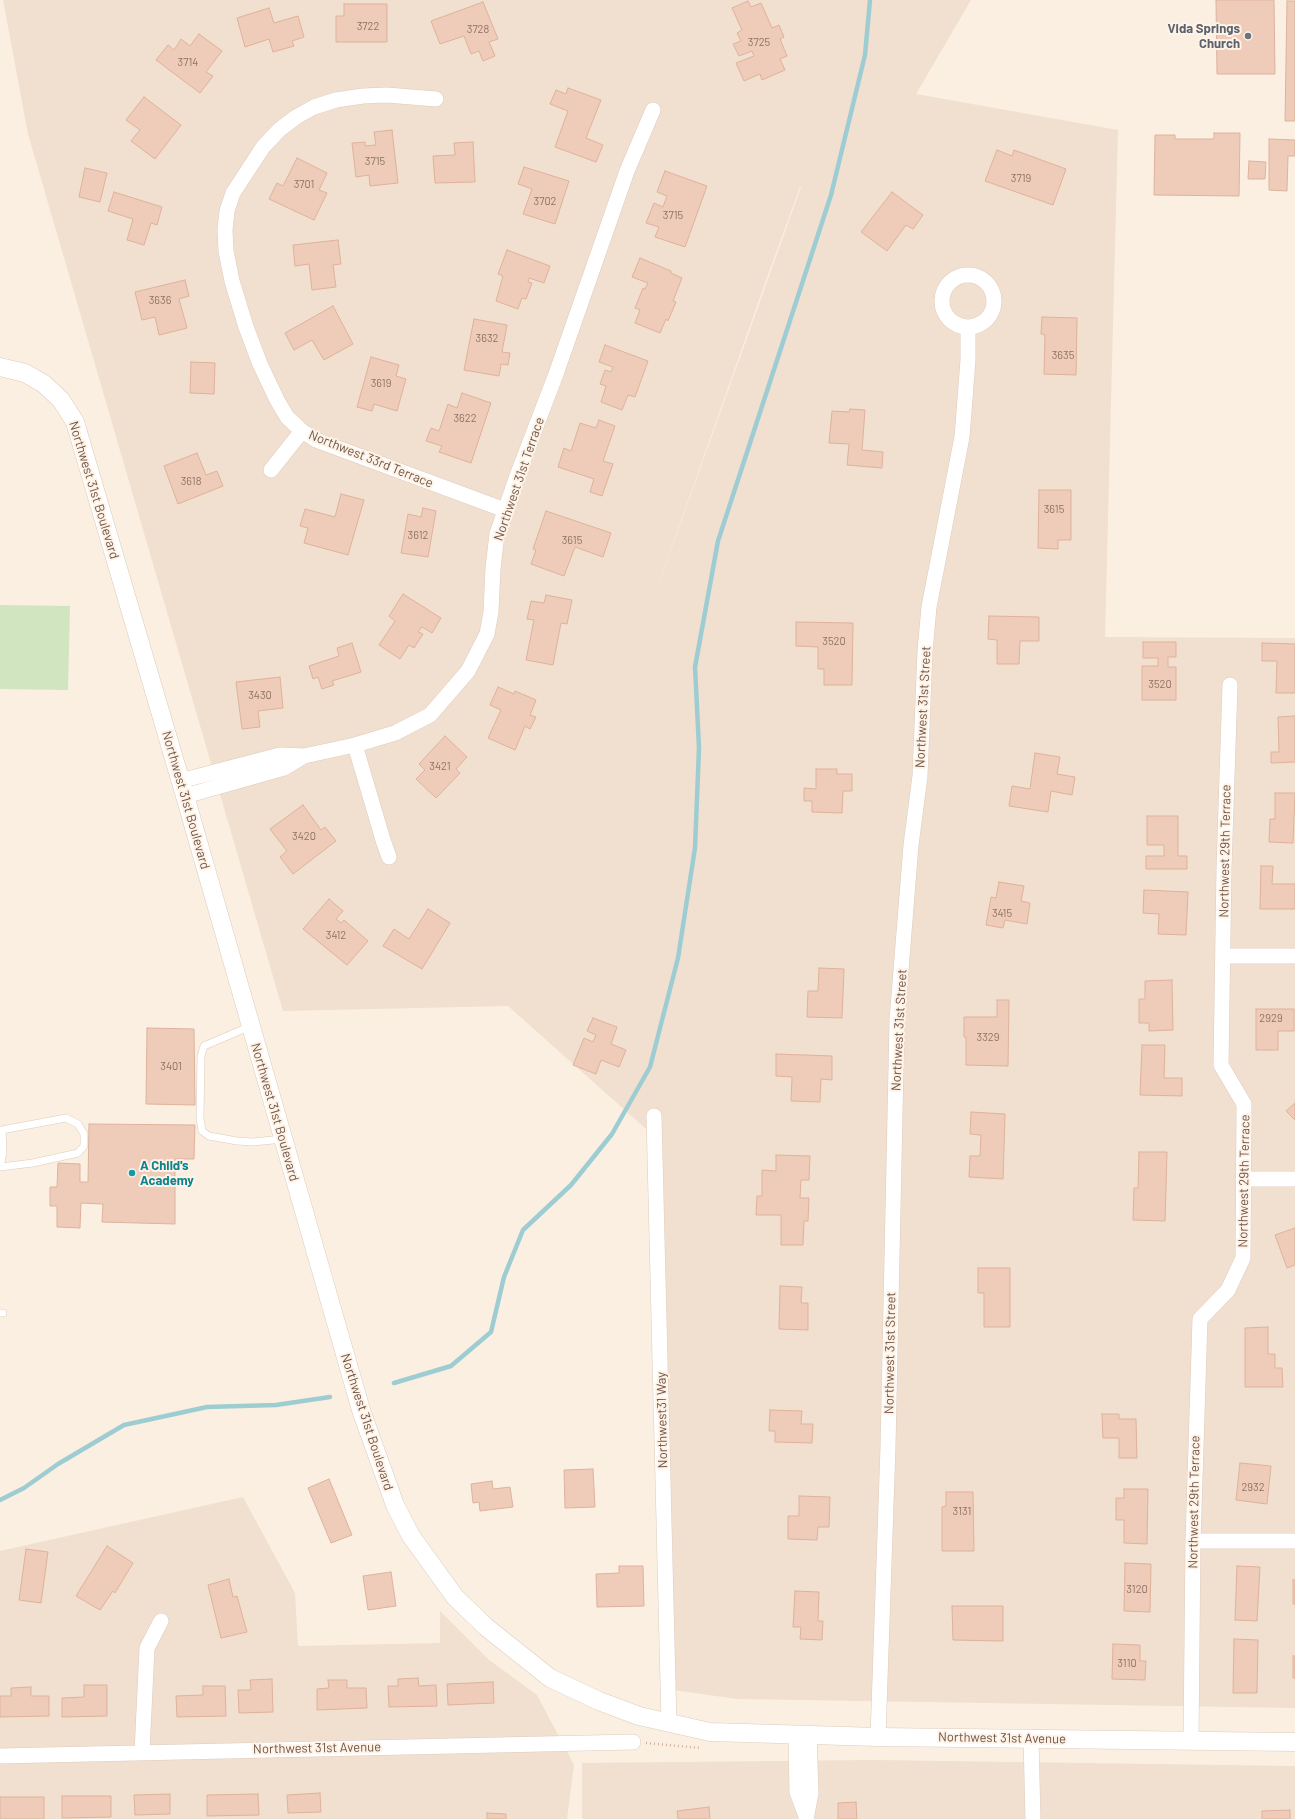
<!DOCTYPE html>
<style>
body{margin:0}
canvas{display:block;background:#faefe0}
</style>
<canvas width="1295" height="1819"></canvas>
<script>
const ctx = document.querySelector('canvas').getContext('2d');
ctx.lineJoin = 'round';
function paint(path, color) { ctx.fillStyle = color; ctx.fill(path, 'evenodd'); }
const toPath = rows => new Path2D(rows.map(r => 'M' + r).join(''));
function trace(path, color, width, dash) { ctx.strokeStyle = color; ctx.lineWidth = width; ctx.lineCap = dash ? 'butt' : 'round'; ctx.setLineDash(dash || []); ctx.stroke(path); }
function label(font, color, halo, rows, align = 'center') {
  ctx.font = font + ' Barlow,sans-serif'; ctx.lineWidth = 4; ctx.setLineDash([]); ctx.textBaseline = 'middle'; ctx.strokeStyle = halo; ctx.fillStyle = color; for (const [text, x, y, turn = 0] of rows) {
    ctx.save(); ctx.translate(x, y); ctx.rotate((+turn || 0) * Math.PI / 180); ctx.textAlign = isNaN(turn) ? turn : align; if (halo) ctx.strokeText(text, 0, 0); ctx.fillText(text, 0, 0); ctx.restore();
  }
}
paint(toPath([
 [3,0,971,0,916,94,1118,130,1105,637,1295,638,1295,1708,737,1699,673,1690,655,1137,508,1006,283,1011,28,134],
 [800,187,801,187,643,628,764,286],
 [243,1497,295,1593,298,1646,440,1643,440,1611,488,1659,537,1695,574,1765,567,1819,0,1819,0,1551],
 [873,1760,1295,1766,1295,1819,582,1819,582,1763]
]), '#f1e0cf');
paint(toPath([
 [0,605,70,606,68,690,0,689]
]), '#d1e6c0');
trace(toPath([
 [394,1383,451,1366,491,1332,504,1277,523,1230,571,1185,612,1134,650,1067,678,958,695,848,699,748,695,667,718,541,831,195,865,55,870,0],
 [0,1500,24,1488,58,1464,124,1425,207,1407,276,1405,330,1397]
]), '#9dcdd3', 4.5);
const building = toPath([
 [1216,0,1274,0,1275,74,1217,74,1216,0],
 [748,1,751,7,761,3,772,28,779,25,784,37,780,39,787,56,780,59,785,70,762,80,760,74,744,81,736,63,754,56,752,51,739,56,733,44,741,41,737,33,742,30,732,8,748,1],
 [1287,1,1295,1,1295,121,1285,121,1287,1],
 [483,2,498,39,489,42,495,56,483,61,479,51,471,54,464,36,440,44,431,21,483,2],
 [344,4,387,4,387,42,336,42,336,16,344,16,344,4],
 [269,8,274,23,298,16,304,37,292,41,294,46,273,52,269,39,245,47,237,18,269,8],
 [199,34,222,51,206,72,213,76,200,93,156,60,168,45,174,50,181,39,190,46,199,34],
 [568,88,601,100,586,138,603,145,596,162,555,147,568,111,550,104,556,90,566,94,568,88],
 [144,97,181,125,155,159,131,141,140,130,126,120,144,97],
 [392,130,398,183,370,186,369,175,356,177,352,143,365,142,365,146,376,145,374,132,392,130],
 [1214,133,1240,133,1239,196,1154,195,1155,135,1175,135,1175,139,1214,139,1214,133],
 [1269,139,1295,140,1295,156,1288,156,1287,191,1269,190,1269,139],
 [473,142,475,182,435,183,433,156,455,155,454,143,473,142],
 [997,150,1012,156,1014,150,1066,169,1053,205,985,181,997,150],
 [297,158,327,173,319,190,327,193,314,220,269,199,277,183,283,186,297,158],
 [1249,161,1266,162,1265,179,1248,179,1249,161],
 [524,167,569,181,555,224,523,214,532,189,518,184,524,167],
 [85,168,107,173,100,202,79,197,85,168],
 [665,171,707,186,685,247,655,237,659,227,646,223,654,203,663,207,667,196,657,192,665,171],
 [114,192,162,207,157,225,151,223,144,245,127,240,133,219,108,211,114,192],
 [892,192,923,215,913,229,906,225,887,251,861,232,892,192],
 [338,240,341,264,333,265,336,287,312,290,309,264,295,266,293,245,338,240],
 [507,250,550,266,544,283,529,278,528,282,532,283,526,299,522,298,518,309,496,301,503,276,498,274,507,250],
 [640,258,671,271,671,273,682,278,673,301,676,302,668,321,666,319,660,333,635,323,640,310,635,308,643,288,645,289,648,283,632,277,640,258],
 [185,280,189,296,179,299,187,328,159,335,155,317,142,320,135,292,185,280],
 [333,306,353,344,324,360,312,340,294,350,285,333,333,306],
 [1042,317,1077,318,1076,375,1044,374,1045,335,1041,334,1042,317],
 [474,319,507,325,502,352,510,353,508,365,501,364,499,376,464,370,474,319],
 [605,345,648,361,635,397,628,395,622,410,601,402,606,386,600,384,605,370,611,372,613,367,599,362,605,345],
 [371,357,399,365,396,376,406,379,397,411,374,404,372,411,357,407,371,357],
 [191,362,215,363,214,394,190,393,191,362],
 [462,393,491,403,471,463,439,452,442,446,426,441,431,428,439,431,448,404,457,408,462,393],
 [850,409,865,410,862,450,883,452,882,468,847,465,849,444,829,443,832,411,849,412,850,409],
 [599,420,615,426,603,461,613,464,602,496,590,492,594,479,558,467,564,448,571,451,580,423,596,428,599,420],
 [197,453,206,475,217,471,223,486,178,504,164,466,197,453],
 [1039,490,1071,490,1071,540,1058,540,1058,549,1038,548,1039,490],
 [341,494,364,500,348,555,304,543,308,528,300,526,305,509,335,517,341,494],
 [423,508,436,511,428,557,401,553,408,514,421,517,423,508],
 [546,511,611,533,603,557,575,547,564,576,531,564,536,550,533,549,546,511],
 [403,594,441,618,432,633,422,627,418,632,423,634,414,648,409,645,400,659,379,645,395,621,389,616,403,594],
 [546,595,572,600,567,624,561,623,553,665,526,660,534,620,527,619,531,601,544,603,546,595],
 [989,616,1039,617,1039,641,1020,641,1019,664,997,664,997,640,988,639,989,616],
 [796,622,853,623,852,685,824,685,824,669,818,669,818,647,796,646,796,622],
 [1143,642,1176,642,1176,657,1168,657,1168,667,1176,667,1176,700,1142,700,1142,666,1158,666,1158,658,1143,658,1143,642],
 [352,643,361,672,332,681,334,685,322,689,318,677,313,679,309,666,339,656,337,648,352,643],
 [1262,643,1295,644,1295,693,1276,693,1277,661,1262,661,1262,643],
 [280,677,283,708,258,711,260,727,242,729,236,682,280,677],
 [498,687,514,694,515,691,536,700,530,715,536,717,530,729,525,726,515,750,488,738,501,710,490,705,498,687],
 [1295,716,1295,762,1271,763,1271,752,1279,752,1278,717,1295,716],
 [445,736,467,757,456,769,460,773,436,798,416,779,425,770,419,764,445,736],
 [1035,753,1060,757,1057,774,1075,777,1072,795,1051,791,1048,812,1009,806,1012,786,1030,789,1035,753],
 [816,769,837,769,837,774,852,774,852,791,843,791,842,813,812,812,812,801,804,801,804,788,816,789,816,769],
 [1275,793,1295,793,1293,843,1269,842,1270,819,1275,819,1275,793],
 [303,805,321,830,325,827,336,841,293,874,280,857,287,851,270,829,303,805],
 [1147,816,1178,816,1178,856,1187,856,1187,869,1146,869,1146,856,1164,856,1164,845,1147,845,1147,816],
 [1261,866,1273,866,1272,884,1295,884,1295,909,1260,909,1261,866],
 [999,882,1024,886,1021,901,1030,903,1027,924,1005,920,1003,928,986,925,991,897,996,898,999,882],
 [1144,890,1188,892,1186,935,1158,934,1159,914,1143,913,1144,890],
 [329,899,343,911,336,919,341,923,344,920,368,941,347,965,303,929,329,899],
 [428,909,450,923,422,969,383,946,394,929,409,939,428,909],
 [819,968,844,969,842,1018,807,1017,808,991,818,991,819,968],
 [1172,980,1173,1030,1149,1031,1149,1023,1139,1023,1139,999,1145,999,1145,981,1172,980],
 [997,1000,1009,1000,1008,1066,966,1065,966,1037,964,1037,964,1017,997,1017,997,1000],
 [1256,1009,1294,1009,1294,1031,1278,1031,1278,1050,1256,1050,1256,1009],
 [593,1018,617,1027,611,1044,626,1050,619,1067,601,1060,596,1074,573,1065,584,1038,593,1042,596,1035,587,1031,593,1018],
 [147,1028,194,1029,195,1105,146,1104,147,1028],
 [1142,1045,1165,1045,1164,1078,1182,1078,1182,1096,1140,1095,1142,1045],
 [776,1054,832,1056,832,1080,821,1079,820,1102,791,1101,792,1077,776,1076,776,1054],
 [1295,1103,1295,1120,1286,1111,1295,1103],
 [971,1112,1005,1114,1003,1179,969,1177,970,1156,980,1156,981,1135,970,1134,971,1112],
 [89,1124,195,1125,194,1159,175,1159,175,1224,102,1222,103,1204,81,1203,80,1228,57,1227,57,1206,50,1206,50,1187,57,1187,58,1163,80,1164,80,1182,88,1182,89,1124],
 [1139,1152,1167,1152,1165,1221,1133,1220,1134,1188,1138,1188,1139,1152],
 [776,1155,810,1156,809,1180,801,1180,800,1198,809,1198,808,1221,804,1221,803,1245,781,1245,781,1215,756,1215,757,1196,762,1196,762,1170,776,1171,776,1155],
 [1295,1228,1295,1265,1287,1268,1275,1235,1295,1228],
 [978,1268,1010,1268,1010,1327,984,1327,984,1293,978,1293,978,1268],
 [780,1286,802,1287,801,1303,808,1303,808,1330,779,1329,780,1286],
 [1268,1327,1268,1354,1275,1354,1275,1368,1282,1368,1283,1387,1245,1387,1245,1328,1268,1327],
 [770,1410,802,1411,801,1424,813,1424,812,1443,775,1442,775,1431,769,1431,770,1410],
 [1102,1414,1119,1414,1119,1419,1136,1419,1137,1458,1119,1458,1119,1438,1103,1438,1102,1414],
 [1240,1463,1271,1466,1267,1504,1236,1500,1240,1463],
 [593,1469,595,1507,565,1508,564,1470,593,1469],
 [329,1479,352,1535,331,1543,308,1488,329,1479],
 [492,1481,493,1489,510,1487,513,1507,480,1511,479,1502,473,1503,471,1484,492,1481],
 [1124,1489,1148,1489,1147,1544,1124,1543,1124,1520,1116,1520,1116,1498,1124,1498,1124,1489],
 [946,1492,973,1492,974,1551,942,1551,942,1507,946,1506,946,1492],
 [799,1496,830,1497,829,1527,818,1527,817,1540,788,1539,788,1516,799,1516,799,1496],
 [107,1546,133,1563,115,1593,113,1591,100,1610,76,1596,107,1546],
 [26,1549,48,1552,41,1603,19,1600,26,1549],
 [1125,1563,1151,1564,1150,1612,1124,1611,1125,1563],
 [619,1566,643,1566,644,1606,597,1607,596,1574,619,1573,619,1566],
 [1237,1566,1260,1567,1257,1621,1235,1620,1237,1566],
 [391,1572,396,1606,368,1610,363,1576,391,1572],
 [229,1579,233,1597,237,1596,247,1632,221,1638,208,1585,229,1579],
 [1293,1580,1295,1580,1295,1604,1293,1604,1293,1580],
 [795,1591,819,1592,818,1621,823,1621,822,1640,800,1639,801,1627,793,1627,795,1591],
 [952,1606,1003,1606,1003,1641,953,1640,952,1606],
 [1234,1639,1258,1640,1257,1693,1233,1693,1234,1639],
 [1113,1644,1140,1645,1140,1661,1146,1661,1145,1680,1112,1679,1113,1644],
 [1293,1656,1295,1656,1295,1678,1293,1678,1293,1656],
 [418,1678,419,1686,436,1685,437,1706,389,1707,388,1686,398,1686,398,1679,418,1678],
 [272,1679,273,1712,239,1713,238,1690,251,1690,250,1680,272,1679],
 [328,1680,347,1680,347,1688,366,1688,367,1708,317,1710,317,1689,329,1688,328,1680],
 [493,1682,494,1703,448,1705,447,1684,493,1682],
 [84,1685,107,1685,107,1716,62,1717,62,1698,84,1697,84,1685],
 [203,1686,225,1686,226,1716,177,1717,176,1696,203,1695,203,1686],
 [31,1687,31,1696,49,1696,49,1716,0,1717,0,1696,11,1696,11,1688,31,1687],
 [320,1793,321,1812,288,1813,287,1795,320,1793],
 [170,1794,170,1814,135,1815,134,1795,170,1794],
 [258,1794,259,1815,207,1816,207,1795,258,1794],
 [62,1796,111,1796,111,1817,62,1818,62,1796],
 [0,1797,44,1797,44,1819,0,1819,0,1797],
 [856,1802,857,1819,838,1819,838,1803,856,1802],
 [709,1807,710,1819,678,1819,677,1811,709,1807],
 [1290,1810,1290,1819,1262,1819,1262,1811,1290,1810],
 [487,1813,506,1814,506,1819,487,1819,487,1813]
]);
paint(building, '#eeccb9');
trace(building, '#dfb29b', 1);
const service = toPath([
 [251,1026,204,1046,201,1056,200,1118,202,1131,209,1136,237,1141,253,1142,283,1139],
 [0,1167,33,1163,78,1153,84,1146,84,1134,78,1124,66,1118,2,1130,3,1153,0,1167],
 [0,1313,3,1313]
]);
const minor = toPath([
 [436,99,387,95,363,96,336,100,314,107,296,117,279,130,263,147,233,193,227,211,225,230,226,251,232,281,246,327,260,364,277,400,287,417,302,431,316,440,505,510],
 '942 301a26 26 0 1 1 52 0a26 26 0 1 1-52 0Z',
 [271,470,302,431],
 [355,745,383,840,389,857],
 [180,781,280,755,304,756,355,745,395,733,430,715,468,671,487,634,491,612,493,568,497,534,517,476,556,374,627,171,653,110],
 [185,796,284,768,304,756],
 [1223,956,1295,956],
 [654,1116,669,1724],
 [1243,1179,1295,1179],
 [1193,1541,1295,1541],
 [796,1734,797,1792,806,1816],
 [878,1737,888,1447,897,1020,911,845,920,776,925,651,929,607,962,437,968,360,968,327],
 [1031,1738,1033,1819],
 [1191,1740,1193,1541,1200,1319,1228,1290,1243,1258,1244,1104,1221,1065,1224,868,1230,685],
 [142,1752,147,1648,161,1621],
 [0,1756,633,1742],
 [806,1819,811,1793,809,1734]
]);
const tertiary = toPath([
 [0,367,25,373,44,384,61,400,75,422,185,796,361,1410,395,1505,411,1536,455,1597,486,1627,550,1678,599,1701,639,1716,710,1732,878,1737,1295,1742]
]);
trace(service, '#decbbd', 8);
trace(minor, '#decbbd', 16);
trace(tertiary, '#decbbd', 19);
trace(toPath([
 [646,1743,701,1748]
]), '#d2af9d', 2.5, [1, 3]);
trace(service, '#fff', 7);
trace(minor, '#fff', 15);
trace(tertiary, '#fff', 18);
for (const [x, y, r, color] of [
 [1248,36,4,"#6b7280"],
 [132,1173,4,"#0f9aa8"]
]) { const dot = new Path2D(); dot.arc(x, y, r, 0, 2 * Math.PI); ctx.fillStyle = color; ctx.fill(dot); trace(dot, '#fef3e6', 1.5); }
label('11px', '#8f7365', null, [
 ["3722",368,26],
 ["3728",478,29],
 ["3725",759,42],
 ["3714",188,62],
 ["3715",375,161],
 ["3719",1021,178],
 ["3701",304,184],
 ["3702",545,201],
 ["3715",673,215],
 ["3636",160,300],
 ["3632",487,338],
 ["3635",1063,355],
 ["3619",381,383],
 ["3622",465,418],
 ["3618",191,481],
 ["3615",1054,509],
 ["3612",418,535],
 ["3615",572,540],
 ["3520",834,641],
 ["3520",1160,684],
 ["3430",260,695],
 ["3421",440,766],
 ["3420",304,836],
 ["3415",1002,913],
 ["3412",336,935],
 ["2929",1271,1018],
 ["3329",988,1037],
 ["3401",171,1066],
 ["2932",1253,1487],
 ["3131",962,1511],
 ["3120",1137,1589],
 ["3110",1127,1663]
]);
label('bold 13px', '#5b616d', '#fef3e6', [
 ["Vida Springs",1240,29],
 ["Church",1240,44]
], 'right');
label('13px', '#6f5549', '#fef3e6', [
 ["Northwest 33rd Terrace",371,459,22],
 ["Northwest 31st Terrace",519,479,-71],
 ["Northwest 31st Boulevard",94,490,73],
 ["Northwest 31st Street",923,707,-87],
 ["Northwest 31st Boulevard",186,800,74],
 ["Northwest 29th Terrace",1225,851,-89],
 ["Northwest 31st Street",899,1030,-87],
 ["Northwest 31st Boulevard",275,1112,74],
 ["Northwest 29th Terrace",1244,1181,-89],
 ["Northwest 31st Street",890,1353,-89],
 ["Northwest31 Way",662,1420,-91],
 ["Northwest 31st Boulevard",367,1422,72],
 ["Northwest 29th Terrace",1194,1502,-89],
 ["Northwest 31st Avenue",1002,1738,1],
 ["Northwest 31st Avenue",317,1748,-1]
]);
label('bold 13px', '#0d838f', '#fef3e6', [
 ["A Child's",140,1166],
 ["Academy",140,1181]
], 'left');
</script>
